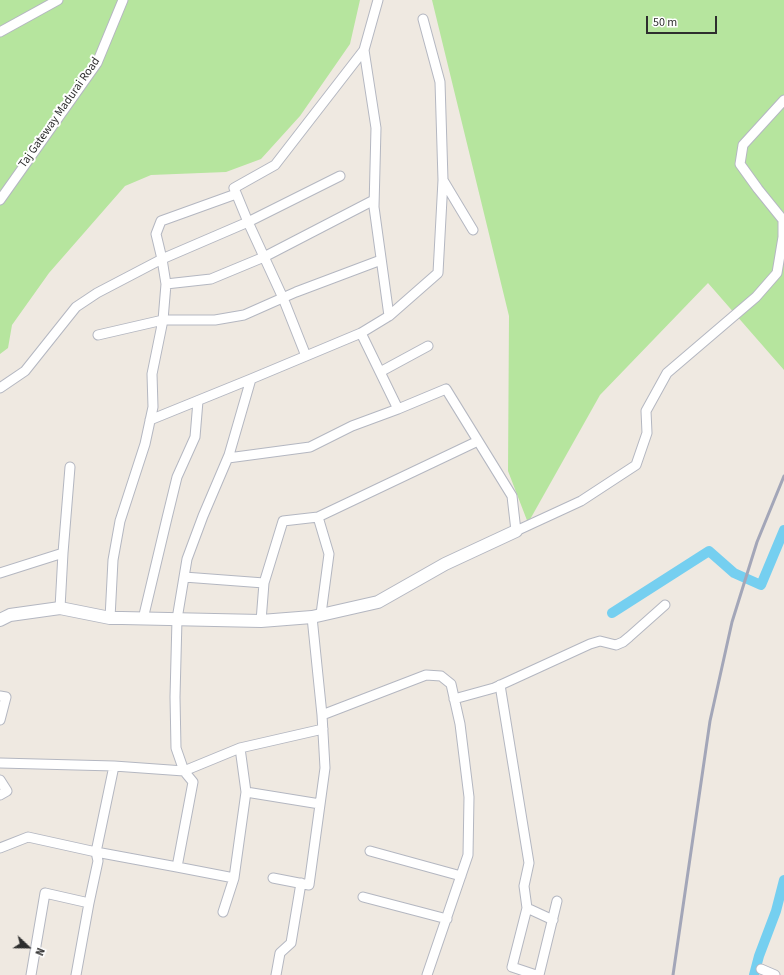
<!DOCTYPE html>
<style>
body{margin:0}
#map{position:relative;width:784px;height:975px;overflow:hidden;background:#efe9e1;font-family:"Source Sans 3",sans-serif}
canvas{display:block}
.north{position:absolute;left:8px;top:927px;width:40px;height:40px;-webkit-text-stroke:3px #fff;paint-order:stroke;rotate:112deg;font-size:11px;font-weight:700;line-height:16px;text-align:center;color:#2e2e2e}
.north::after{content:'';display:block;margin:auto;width:14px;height:18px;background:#2e2e2e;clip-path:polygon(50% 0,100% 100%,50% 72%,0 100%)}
.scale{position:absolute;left:646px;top:16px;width:71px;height:18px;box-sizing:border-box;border:2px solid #2e2e2e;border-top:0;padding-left:5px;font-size:12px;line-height:14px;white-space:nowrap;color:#2e2e2e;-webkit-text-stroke:3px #fff;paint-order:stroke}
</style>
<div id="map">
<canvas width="784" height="975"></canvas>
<div class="north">N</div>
<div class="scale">50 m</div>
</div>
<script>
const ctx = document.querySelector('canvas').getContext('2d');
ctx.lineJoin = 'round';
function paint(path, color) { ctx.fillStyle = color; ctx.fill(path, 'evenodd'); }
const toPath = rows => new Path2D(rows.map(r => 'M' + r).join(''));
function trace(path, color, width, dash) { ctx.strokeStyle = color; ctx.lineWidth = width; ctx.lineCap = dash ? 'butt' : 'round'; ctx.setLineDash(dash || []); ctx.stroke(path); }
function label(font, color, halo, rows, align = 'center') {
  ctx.font = font + ' "Source Sans 3",sans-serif'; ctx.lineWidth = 4; ctx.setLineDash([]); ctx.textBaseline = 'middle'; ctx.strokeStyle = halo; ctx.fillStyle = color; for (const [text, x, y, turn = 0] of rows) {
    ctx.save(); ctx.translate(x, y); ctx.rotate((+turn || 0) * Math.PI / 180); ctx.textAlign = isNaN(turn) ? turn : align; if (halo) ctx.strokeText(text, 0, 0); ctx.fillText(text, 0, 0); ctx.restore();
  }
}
paint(toPath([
 [0,0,360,0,350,44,300,116,261,159,226,172,151,175,125,186,49,273,12,325,8,348,0,354],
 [432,0,784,0,784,370,708,283,600,395,528,523,508,471,509,316]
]), '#b6e59e');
trace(toPath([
 [612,613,709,551,734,573,761,585,784,530],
 [754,975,759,956,776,911,784,880]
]), '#75cff0', 10);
const minor = toPath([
 [0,32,58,0],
 [364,50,378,0],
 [443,180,473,230],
 [0,200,97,63,123,0],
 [166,284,211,279,264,257,374,200],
 [389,316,438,273,443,180,440,82,423,19],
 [98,335,163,320,215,320,244,315,296,292,381,260],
 [306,356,283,298,248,222,340,176],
 [380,372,428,346],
 [0,388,25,371,76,307,97,293,162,259,156,234,161,221,236,194],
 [150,420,251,379,361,333],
 [228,458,310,447,352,426,398,409],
 [318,517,478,441],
 [63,553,70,467],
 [0,573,63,553,60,608],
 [184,577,264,583,261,621],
 [264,583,283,521,318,517,329,554,321,614],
 [110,618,113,560,120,521,145,444,153,407,152,374,163,320,166,284,162,259,248,222,234,188,275,165,364,50,376,128,374,207,389,316,361,333,398,409,446,389,512,496,516,531,581,501,636,465,647,433,646,411,667,373,756,297,777,273,783,237,783,220,758,189,740,164,743,145,784,100],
 [143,619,167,518,177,477,195,437,198,401],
 [500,685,529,863,524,886,527,908,553,920],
 [0,696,6,697,0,720],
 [454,699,494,688,590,644,600,641,616,645,623,642,629,637,665,605],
 [322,715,426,675,441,676,451,684,460,724,469,797,468,855,427,975],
 [0,763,114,766],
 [0,780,7,791,0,795],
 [246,792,320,804],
 [0,848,28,837,96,852,177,867,234,878,246,792,240,748],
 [370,851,461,876],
 [177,867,193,782,184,771,176,748,175,697,177,619,187,559,203,516,229,455,251,379],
 [273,878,309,885,325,768,322,715,312,617],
 [363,897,447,919],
 [527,908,512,967,536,975],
 [223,912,234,878],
 [761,969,775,975],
 [31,975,45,893,89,903],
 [76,975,89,903,98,861,96,852,114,766,184,771,240,748,323,729],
 [276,975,280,953,291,943,301,883],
 [539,975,557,901]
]);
const tertiary = toPath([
 [0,620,10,615,60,608,110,618,122,618,261,621,312,617,378,602,445,564,516,531]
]);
trace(minor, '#b4b7c1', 11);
trace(tertiary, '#b4b7c1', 14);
trace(minor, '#fff', 9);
trace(tertiary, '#fff', 12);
trace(toPath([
 [673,975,710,721,732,622,757,542,784,476]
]), '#a3a6b8', 3);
label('12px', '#2e2e2e', '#fff', [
 ["Taj Gateway Madurai Road",60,113,-55]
]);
</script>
